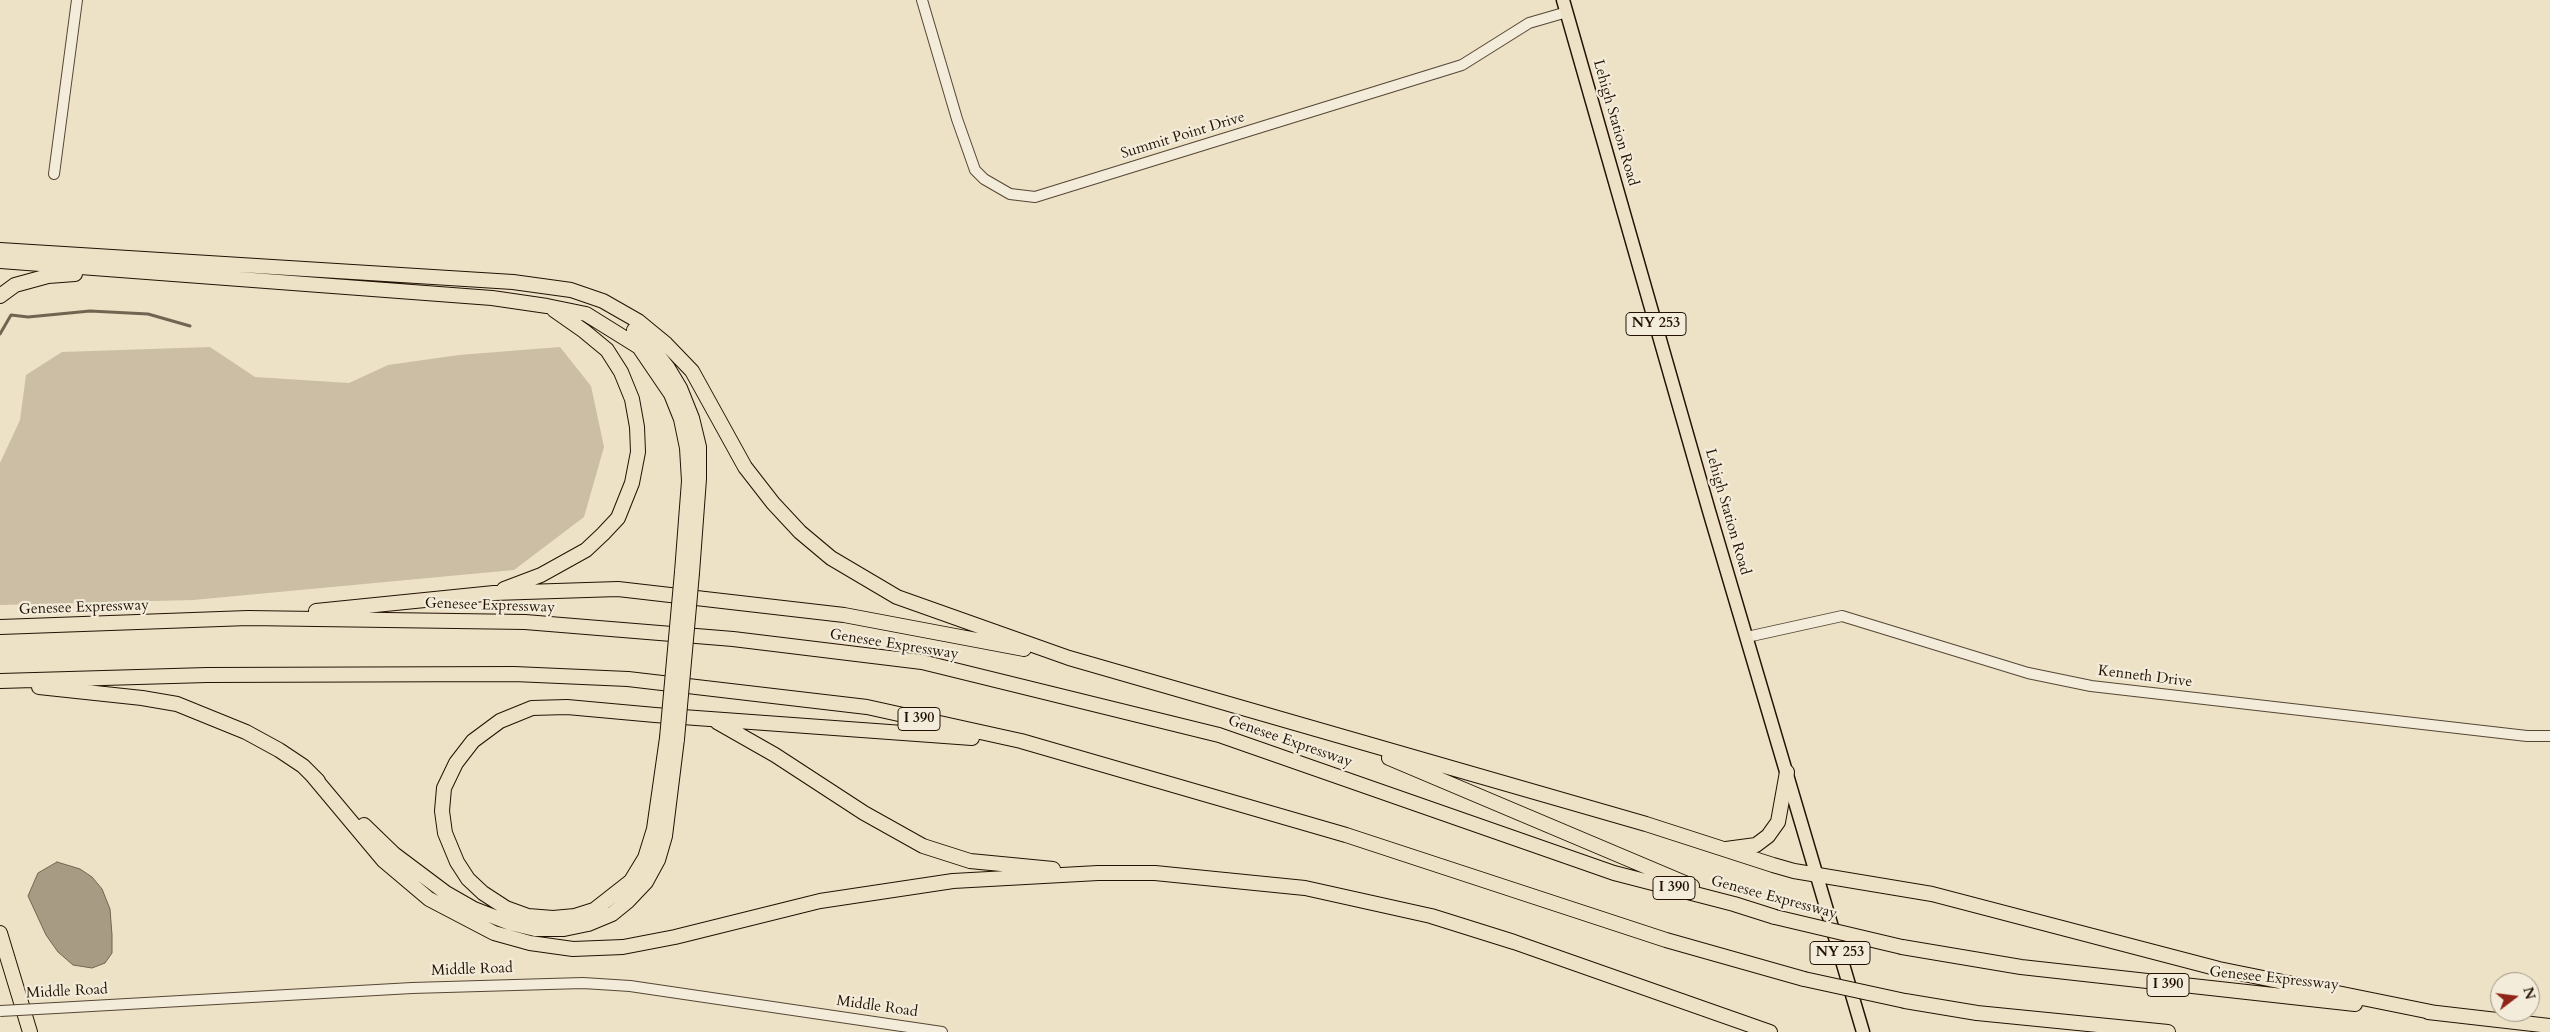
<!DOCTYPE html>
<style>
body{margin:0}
#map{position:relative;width:2550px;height:1032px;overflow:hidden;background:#ede1c6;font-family:Cardo,serif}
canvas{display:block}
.north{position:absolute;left:2490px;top:972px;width:50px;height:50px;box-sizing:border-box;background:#f3ecda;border:1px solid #a09584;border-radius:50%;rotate:75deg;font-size:14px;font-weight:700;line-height:20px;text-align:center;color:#231204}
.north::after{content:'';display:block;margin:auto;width:18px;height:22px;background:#8f2418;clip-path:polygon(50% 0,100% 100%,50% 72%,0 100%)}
</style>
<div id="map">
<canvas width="2550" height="1032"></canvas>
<div class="north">N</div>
</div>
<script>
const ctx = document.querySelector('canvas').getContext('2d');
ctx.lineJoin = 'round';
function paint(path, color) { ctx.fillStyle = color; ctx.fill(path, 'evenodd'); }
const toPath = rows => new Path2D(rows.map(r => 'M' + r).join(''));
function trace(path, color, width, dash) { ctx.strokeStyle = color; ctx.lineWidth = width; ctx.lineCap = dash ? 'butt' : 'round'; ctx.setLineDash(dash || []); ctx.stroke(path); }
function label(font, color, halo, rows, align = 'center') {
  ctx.font = font + ' Cardo,serif'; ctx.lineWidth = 4.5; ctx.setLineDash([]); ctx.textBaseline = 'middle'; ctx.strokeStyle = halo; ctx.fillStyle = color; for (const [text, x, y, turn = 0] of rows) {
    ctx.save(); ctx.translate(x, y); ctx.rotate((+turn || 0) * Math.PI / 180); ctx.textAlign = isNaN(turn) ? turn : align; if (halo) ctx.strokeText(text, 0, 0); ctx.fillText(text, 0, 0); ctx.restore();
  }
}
paint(toPath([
 [210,347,255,377,349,383,388,365,459,355,560,347,591,386,604,447,584,517,514,570,193,600,0,605,0,463,20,420,26,375,62,352]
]), '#cbbea5');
const water = toPath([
 [57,862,80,869,92,877,102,889,110,909,112,935,112,953,105,963,92,968,73,965,58,952,46,935,28,896,38,873,57,862]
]);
paint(water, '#a89b84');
trace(water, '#736451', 1);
trace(toPath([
 [0,334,11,315,28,317,90,311,148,314,190,326]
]), '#736451', 3);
const minor = toPath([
 [922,0,957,119,975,170,984,179,1010,194,1035,197,1462,65,1529,23,1567,12],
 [54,174,77,0],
 [1747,637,1842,616,2028,673,2091,686,2527,736,2550,736],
 [56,1008,412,988,583,983,630,986,942,1032]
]);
const major = toPath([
 [1563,0,1709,511,1863,1032]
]);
const highway = toPath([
 [0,250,513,282,571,290,603,301,638,321,666,344,692,371,745,467,773,503,800,532,831,558,897,597,1069,658,1646,824,1773,865,1794,871,1932,894,2219,969,2436,1013],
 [0,261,492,298,547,306,586,314,639,347,671,394,681,419,687,448,689,481,682,572],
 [0,296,15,285,48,276,75,274],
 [634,330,646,340,668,368,680,388,692,418,699,447,699,479,692,573],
 [504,589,541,575,586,550,603,534,618,518,632,483,638,452,637,427,632,399,621,372,607,350,584,331,554,310],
 [316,611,494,593,618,589,844,615,1024,649],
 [0,627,248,618,525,622,733,639,922,662,1219,735,1614,873,1734,904,1775,917],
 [0,681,207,675,514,674,628,679,867,707,1021,741,1346,835,1666,940,1804,979],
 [39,687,142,698,177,704,246,732,279,750,303,766,318,781],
 [717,722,775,755,864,813,923,846,970,861,1053,869],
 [667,738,654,829,645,858,631,881,594,910,575,916,553,918,528,916,506,908,483,893,468,879,457,862,445,833,442,811,444,788,456,763,473,741,500,721,532,708,567,707,655,715,972,738],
 [1389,758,1692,886],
 [312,775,384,861,429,899,494,933,530,943,573,949,623,947,675,937,820,901,953,881,1098,873,1155,873,1305,888,1431,916,1514,942,1770,1032],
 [364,825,394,854,446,893,474,909,510,923,535,929,564,929,588,924,612,914,628,901,646,882,658,860,665,836,677,739],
 [1726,849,1756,845,1768,836,1778,822,1787,772],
 [0,933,30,1032],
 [1902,947,2021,967,2355,1004],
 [1905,1001,1977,1013,2168,1032],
 [2428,1012,2550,1026]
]);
trace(minor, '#564634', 12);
trace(major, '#231204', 15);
trace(highway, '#231204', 16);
trace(minor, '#f3ecda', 10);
trace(major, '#ede1c6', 12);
trace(highway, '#ede1c6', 14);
const minorBridge = toPath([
 [0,1011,56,1008]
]);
const highwayBridge = toPath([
 [667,738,682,572],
 [677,739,692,573],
 [1775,917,1902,947],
 [1804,979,1905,1001]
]);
trace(minorBridge, '#564634', 12, []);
trace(highwayBridge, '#231204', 16, []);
trace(minorBridge, '#f3ecda', 10);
trace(highwayBridge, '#ede1c6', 14);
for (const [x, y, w] of [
 [1656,324,60],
 [919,719,42],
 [1674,888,42],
 [1840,953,60],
 [2168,985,42]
]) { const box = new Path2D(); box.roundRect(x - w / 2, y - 11.5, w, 23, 4); ctx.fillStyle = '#f3ecda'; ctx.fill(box); trace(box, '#231204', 1); }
label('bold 14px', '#231204', null, [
 ["NY 253",1656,324],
 ["I 390",919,719],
 ["I 390",1674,888],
 ["NY 253",1840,953],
 ["I 390",2168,985]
]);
label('15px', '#231204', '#f3ecda', [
 ["Lehigh Station Road",1615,123,74],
 ["Summit Point Drive",1183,136,-17],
 ["Lehigh Station Road",1727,512,74],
 ["Genesee Expressway",490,606,2],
 ["Genesee Expressway",84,608,-2],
 ["Genesee Expressway",894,645,9],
 ["Kenneth Drive",2145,677,7],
 ["Genesee Expressway",1290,742,19],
 ["Genesee Expressway",1774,898,15],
 ["Middle Road",472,970,-2],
 ["Genesee Expressway",2274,979,6],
 ["Middle Road",67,992,-3],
 ["Middle Road",877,1007,8]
]);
</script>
